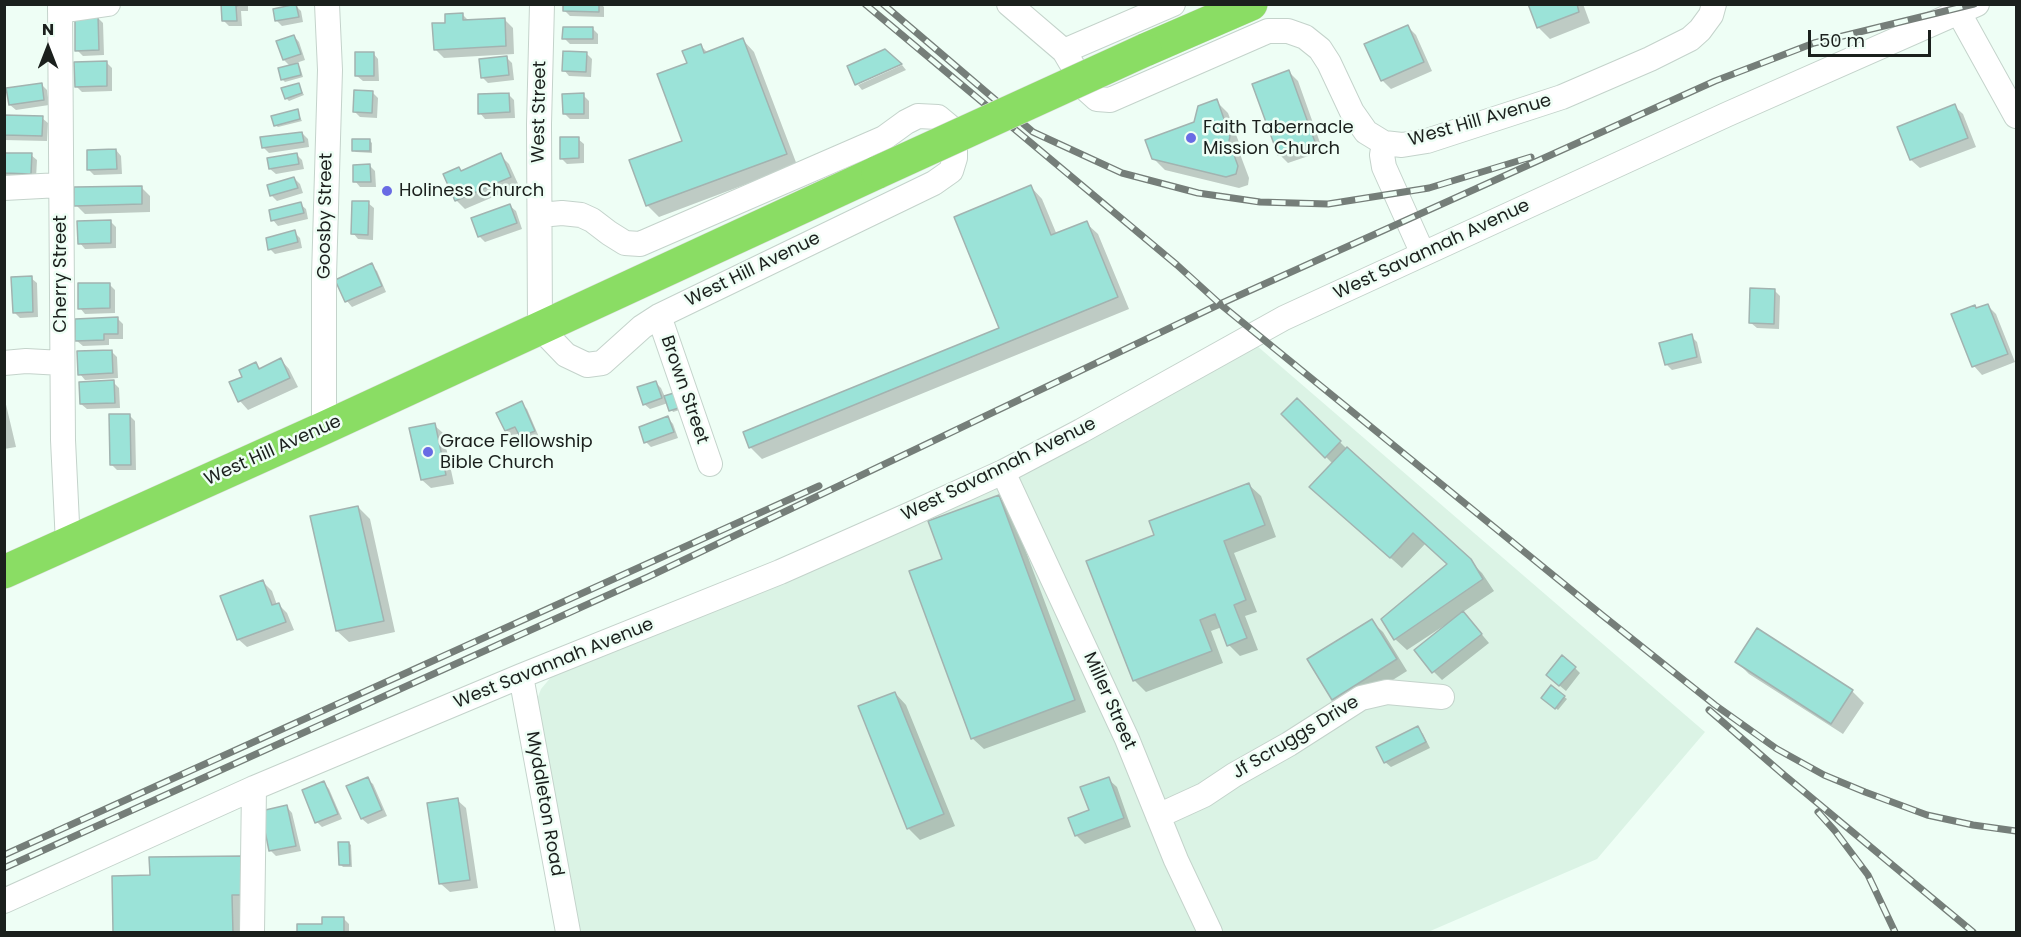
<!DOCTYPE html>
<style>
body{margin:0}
#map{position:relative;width:2021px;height:937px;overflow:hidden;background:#eefef5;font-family:Poppins,sans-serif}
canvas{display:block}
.frame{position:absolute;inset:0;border:6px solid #1b201d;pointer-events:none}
.north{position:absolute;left:18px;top:18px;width:60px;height:60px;-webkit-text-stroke:4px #eefef5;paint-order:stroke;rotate:0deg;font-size:16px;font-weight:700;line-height:24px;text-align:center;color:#1b201d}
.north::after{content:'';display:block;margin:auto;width:21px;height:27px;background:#1b201d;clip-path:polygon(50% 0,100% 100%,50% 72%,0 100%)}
.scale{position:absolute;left:1808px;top:30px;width:123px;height:27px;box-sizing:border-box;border:3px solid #1b201d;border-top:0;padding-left:8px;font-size:18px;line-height:21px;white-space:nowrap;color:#1b201d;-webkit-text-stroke:4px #eefef5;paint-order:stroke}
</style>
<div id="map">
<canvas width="2021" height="937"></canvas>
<div class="frame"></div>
<div class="north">N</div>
<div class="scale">50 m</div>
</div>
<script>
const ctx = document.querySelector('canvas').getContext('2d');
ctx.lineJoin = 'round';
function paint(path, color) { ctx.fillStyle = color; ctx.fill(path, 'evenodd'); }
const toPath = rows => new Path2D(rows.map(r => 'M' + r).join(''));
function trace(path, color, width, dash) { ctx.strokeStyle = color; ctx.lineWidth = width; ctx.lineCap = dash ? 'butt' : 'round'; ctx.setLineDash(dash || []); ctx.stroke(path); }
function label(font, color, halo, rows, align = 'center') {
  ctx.font = font + ' Poppins,sans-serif'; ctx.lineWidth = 5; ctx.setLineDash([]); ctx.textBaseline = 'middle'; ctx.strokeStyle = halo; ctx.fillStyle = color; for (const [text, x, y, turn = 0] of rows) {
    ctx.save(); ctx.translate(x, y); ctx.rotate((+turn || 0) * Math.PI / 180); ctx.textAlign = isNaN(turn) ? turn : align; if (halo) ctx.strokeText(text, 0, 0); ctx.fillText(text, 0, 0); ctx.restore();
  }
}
paint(toPath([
 [1256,345,1705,732,1597,859,1428,932,579,932,536,702,541,689,552,676]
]), '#dbf3e5');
paint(toPath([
 [223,4,248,4,248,11,241,11,242,26,229,26,224,21],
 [564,4,601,4,604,7,604,17,570,16,564,10],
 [1530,4,1583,4,1590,23,1550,39,1538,27],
 [296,6,301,11,303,22,282,26,276,20],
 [462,14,469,21,504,19,513,28,514,54,444,58,435,49,447,24],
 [98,18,103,23,104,55,83,56,77,50],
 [1408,27,1416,35,1432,71,1391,89,1382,80],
 [593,29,598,34,598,44,570,44,564,38],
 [294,36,299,42,305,60,296,63,300,67,303,77,285,82,282,79,291,67,284,60],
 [743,40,754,52,797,165,659,217,647,205,684,141,688,64,701,46,708,53],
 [373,53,378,59,379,81,363,81,357,76],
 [586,53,592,59,591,77,569,76,564,70],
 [506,57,512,63,514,80,488,83,483,78],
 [106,62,112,68,112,91,82,92,76,86],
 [902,65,906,70,862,90,858,85],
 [1289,72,1298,81,1323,151,1288,163,1279,154],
 [41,84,47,90,49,105,16,110,10,105],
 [298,84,304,95,289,101,286,98],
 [372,92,378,98,377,118,360,117,355,112],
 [509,95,514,100,515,118,485,119,480,113],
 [583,95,589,101,589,119,570,119,564,113],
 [1216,101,1228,113,1241,148,1240,154,1249,178,1248,185,1239,188,1165,170,1153,158,1196,123],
 [1954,106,1963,114,1976,147,1920,168,1911,160,1899,128],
 [297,111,302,121,278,127,275,125],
 [4,117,42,118,48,123,47,141,4,140],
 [302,133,308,139,309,147,269,153,263,147],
 [578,139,584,144,584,163,567,164,561,158],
 [370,141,372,143,372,153,356,152,353,150],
 [116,150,121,156,122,174,94,175,88,169],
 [4,154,31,155,37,160,36,178,9,178,4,173],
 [296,154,302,160,304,169,276,174,270,169],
 [500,155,509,164,519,186,465,209,456,200,462,172],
 [370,166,375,171,376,187,360,187,355,181],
 [294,178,300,184,303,193,277,201,272,196,269,186],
 [141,187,150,196,150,212,85,214,76,205],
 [1031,187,1042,199,1057,235,1086,223,1098,234,1129,309,762,459,750,447,1001,328],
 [368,203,374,208,373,240,358,239,353,233],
 [300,204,306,209,308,219,278,226,273,220],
 [510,206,516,211,522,229,485,242,479,236],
 [110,221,116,227,116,248,85,249,80,243],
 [294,232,300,238,302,248,275,254,270,249],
 [371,265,377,271,386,292,352,307,347,301],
 [31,278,37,283,38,317,20,318,14,312],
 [109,284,115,290,115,313,85,314,80,308],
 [1774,290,1780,296,1779,329,1757,328,1751,323],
 [1987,305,1996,314,2015,362,1982,375,1974,366,1953,315],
 [117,318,123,324,123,339,109,339,109,345,83,346,77,341],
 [1691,336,1697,342,1702,363,1672,370,1666,364],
 [111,351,117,357,118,378,85,380,80,374],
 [281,360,289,369,298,387,248,410,240,401,231,383,244,377,256,364,261,369],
 [113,382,119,388,120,408,87,409,81,404],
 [656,383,661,388,665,397,683,409,673,412,668,403,650,409,644,404],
 [4,396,16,447,4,449],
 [1297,400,1346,448,1470,561,1482,573,1494,591,1463,612,1489,643,1442,680,1434,672,1446,627,1445,625,1407,650,1395,639,1449,565,1426,543,1402,568,1323,498,1333,464,1283,414],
 [521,403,527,409,539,437,527,442,520,433,512,436,506,430],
 [129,415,135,421,136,470,117,470,112,465],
 [668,418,673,424,678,438,651,447,646,442],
 [434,425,443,433,454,484,431,488,422,480],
 [1249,485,1261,496,1276,537,1234,553,1257,612,1245,616,1258,650,1240,656,1229,645,1222,627,1211,631,1223,663,1146,692,1134,680,1156,536],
 [999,497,1010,509,1086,712,984,749,972,738,944,560],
 [358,507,370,519,395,632,349,642,337,631],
 [263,582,272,591,277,605,279,605,287,613,294,630,247,647,238,639],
 [1371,621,1383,632,1407,671,1345,710,1333,699],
 [1737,662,1852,691,1864,703,1843,734,1749,674],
 [1575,668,1580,673,1566,691,1553,680],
 [1552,687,1567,699,1558,710,1546,700],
 [895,693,906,705,955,826,920,840,908,828],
 [1418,728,1423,734,1430,748,1391,767,1385,762],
 [367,779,373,784,387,816,368,824,362,819,348,787],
 [1108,779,1117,787,1131,827,1085,844,1076,835],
 [324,783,329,789,342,819,322,827,317,822],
 [457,800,466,808,478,888,450,892,441,884],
 [287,807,292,813,301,851,276,856,271,851],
 [349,843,351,845,352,867,343,867,341,865],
 [241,857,244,932,115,932,114,878,151,877],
 [343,918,349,924,349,932,299,932,299,925,324,925]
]), '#0003');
const building = toPath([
 [221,4,243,4,236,6,237,21,222,21,221,4],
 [296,4,299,17,275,21,273,9,296,4],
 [563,4,599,4,599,12,563,11,563,4],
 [1528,4,1577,4,1579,12,1537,28,1528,4],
 [463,13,463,20,505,18,506,46,434,50,432,23,445,23,445,14,463,13],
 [98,16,99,50,75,51,75,17,98,16],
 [1408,25,1424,62,1381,81,1364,44,1408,25],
 [563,27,593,27,593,39,562,39,563,27],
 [294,35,301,54,283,60,276,41,294,35],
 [743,38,787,154,646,206,629,160,682,141,657,74,687,63,682,51,701,44,704,53,743,38],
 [885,49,902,64,855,85,847,66,885,49],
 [563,51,587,52,586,72,562,71,563,51],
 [355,52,374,52,374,76,355,76,355,52],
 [507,56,509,75,481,78,479,59,507,56],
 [107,61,107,86,75,87,74,62,107,61],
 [298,63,301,75,281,80,278,68,298,63],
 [1289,70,1315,142,1278,155,1252,84,1289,70],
 [42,83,44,100,9,105,6,88,42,83],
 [299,83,302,93,285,99,281,88,299,83],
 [354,90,373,91,372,113,353,112,354,90],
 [509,93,510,112,478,114,478,94,509,93],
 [584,93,584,114,563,114,562,94,584,93],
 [1217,99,1230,136,1229,141,1238,166,1236,174,1226,177,1152,159,1145,140,1194,122,1198,106,1217,99],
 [1955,104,1968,138,1910,160,1897,127,1955,104],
 [298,109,300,119,274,126,271,116,298,109],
 [4,115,43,116,42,136,4,135,4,115],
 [302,132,304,142,262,148,260,137,302,132],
 [560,137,579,137,579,158,560,159,560,137],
 [352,139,370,139,370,151,352,151,352,139],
 [116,149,117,169,87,170,87,150,116,149],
 [4,153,32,153,31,174,4,173,4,153],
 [297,153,299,164,269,169,267,158,297,153],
 [501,153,511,177,455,201,443,174,459,167,461,171,501,153],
 [370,164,371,182,353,182,353,165,370,164],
 [294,177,298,188,270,196,267,185,294,177],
 [1031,185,1051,235,1087,221,1118,297,749,448,743,432,999,328,954,217,1031,185],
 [142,186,142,204,74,206,74,187,142,186],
 [352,201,369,201,368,235,351,234,352,201],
 [301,202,304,213,271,221,269,210,301,202],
 [510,204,517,223,478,237,471,218,510,204],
 [111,220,111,243,78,244,77,221,111,220],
 [295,230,298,242,268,250,266,238,295,230],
 [372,263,382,286,345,302,335,280,372,263],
 [32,276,33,312,13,313,11,277,32,276],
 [78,283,110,283,110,308,78,309,78,283],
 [1750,288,1775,289,1774,324,1749,323,1750,288],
 [1988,304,2008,354,1972,367,1951,314,1975,305,1976,308,1988,304],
 [118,317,118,334,104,334,104,340,75,341,75,319,118,317],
 [1692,334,1697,357,1665,365,1659,343,1692,334],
 [112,350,113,373,78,375,77,351,112,350],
 [281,358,290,378,238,402,229,382,242,377,239,370,256,362,259,369,281,358],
 [114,380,115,403,80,404,79,382,114,380],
 [656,381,662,398,643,405,637,387,656,381],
 [677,392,682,407,669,411,664,396,677,392],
 [1297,398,1341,441,1325,458,1281,414,1297,398],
 [522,401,535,431,520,437,515,427,505,431,496,413,522,401],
 [109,414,130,414,131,465,110,465,109,414],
 [668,416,674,432,644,443,639,427,668,416],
 [435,423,446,475,421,480,409,428,435,423],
 [1347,447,1471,559,1483,579,1394,640,1381,619,1447,564,1413,533,1390,558,1309,487,1347,447],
 [1249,483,1265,525,1224,541,1246,600,1234,605,1247,638,1227,646,1215,614,1200,620,1212,651,1133,681,1086,561,1154,535,1149,521,1249,483],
 [999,495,1075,700,971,739,909,571,942,559,928,521,999,495],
 [358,506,384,621,336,631,310,516,358,506],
 [263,580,272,605,279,603,286,622,237,640,220,596,263,580],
 [1463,611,1482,634,1432,673,1414,650,1463,611],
 [1372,619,1397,659,1332,700,1307,659,1372,619],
 [1757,628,1853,690,1831,724,1735,662,1757,628],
 [1562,655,1576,667,1559,686,1546,675,1562,655],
 [1551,685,1565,696,1555,709,1541,698,1551,685],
 [895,692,944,814,907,829,858,706,895,692],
 [1418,726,1426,742,1384,763,1376,747,1418,726],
 [368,777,382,810,361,819,346,786,368,777],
 [1109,777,1124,818,1075,836,1068,818,1089,810,1080,787,1109,777],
 [324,781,338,814,315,823,302,790,324,781],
 [458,798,470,880,439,884,427,803,458,798],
 [287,805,296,846,269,851,261,811,287,805],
 [338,842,349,842,350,865,339,865,338,842],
 [242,856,242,895,232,895,233,932,113,932,112,876,150,875,149,857,242,856],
 [322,917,344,917,344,932,297,932,297,924,322,924,322,917]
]);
paint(building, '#9be3d8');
trace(building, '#a2b3b0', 1.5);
const minor = toPath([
 [60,4,63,440,68,544],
 [1009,4,1064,51,1087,90,1097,99,1110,100,1268,31,1288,31,1305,37,1320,49,1329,63,1352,112,1366,132,1384,143,1402,145,1427,141,1562,97,1650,59,1690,39,1700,30,1711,15,1714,4],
 [60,11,108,4],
 [1959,13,2016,116],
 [1064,51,1173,4],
 [1384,143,1382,155,1384,167,1423,254],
 [4,188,60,185],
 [540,215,562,213,581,215,592,220,609,233,625,243,640,244,884,138,906,122,918,116,938,117,950,127,955,146,955,158,951,171,934,183,659,316,642,327,602,363,587,365,566,355,540,328,539,124,542,4],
 [659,316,710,464],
 [4,363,26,361,62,363],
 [324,428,324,276,330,70,327,4],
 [1003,472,1127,739,1176,860,1210,932],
 [521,676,568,932],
 [1158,816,1204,795,1234,775,1289,744,1361,698,1387,692,1442,697],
 [4,901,254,788,521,676,780,572,911,514,1003,472,1081,431,1284,318,1728,114,1977,4],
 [252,932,254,788]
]);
const highway = toPath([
 [1145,50,1251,4],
 [4,572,324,428,878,172]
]);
trace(minor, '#c4d3cb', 26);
trace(highway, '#dbdbdb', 34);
trace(minor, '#fff', 24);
trace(highway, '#8add64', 33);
const rail = toPath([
 [865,4,1177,265,1220,304,1602,615,1715,705,1777,749,1824,775,1865,792,1927,815,1973,825,2016,831],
 [883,4,1033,132,1122,173,1198,193,1260,202,1328,204,1429,188,1531,157],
 [1709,710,1784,775,1973,932],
 [1818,812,1835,831,1868,875,1895,932],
 [4,855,819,486],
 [4,868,648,577,1220,304,1715,81,1814,43,1974,4]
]);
trace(rail, '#757e79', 7);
trace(rail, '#eefef5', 4.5, [14]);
const highwayBridge = toPath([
 [878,172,1145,50]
]);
trace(highwayBridge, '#dbdbdb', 34, []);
trace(highwayBridge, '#8add64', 33);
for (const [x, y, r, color] of [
 [1191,138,6,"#696be4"],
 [387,191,6,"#696be4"],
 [428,452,6,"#696be4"]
]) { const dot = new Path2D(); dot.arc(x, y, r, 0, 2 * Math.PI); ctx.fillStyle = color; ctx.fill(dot); trace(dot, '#eefef5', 2); }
label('18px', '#1b201d', '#eefef5', [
 ["West Street",540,112,-89],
 ["West Hill Avenue",1480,121,-16],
 ["Goosby Street",326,216,-89],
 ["West Savannah Avenue",1432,250,-25],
 ["West Hill Avenue",753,270,-26],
 ["Cherry Street",61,274,-90],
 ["Brown Street",684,390,71],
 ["West Hill Avenue",273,451,-24],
 ["West Savannah Avenue",999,470,-26],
 ["West Savannah Avenue",554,664,-22],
 ["Miller Street",1109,701,66],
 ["Jf Scruggs Drive",1296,738,-31],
 ["Myddleton Road",544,804,80]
]);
label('18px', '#1b201d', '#eefef5', [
 ["Faith Tabernacle",1203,128],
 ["Mission Church",1203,149],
 ["Holiness Church",399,191],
 ["Grace Fellowship",440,442],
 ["Bible Church",440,463]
], 'left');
</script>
